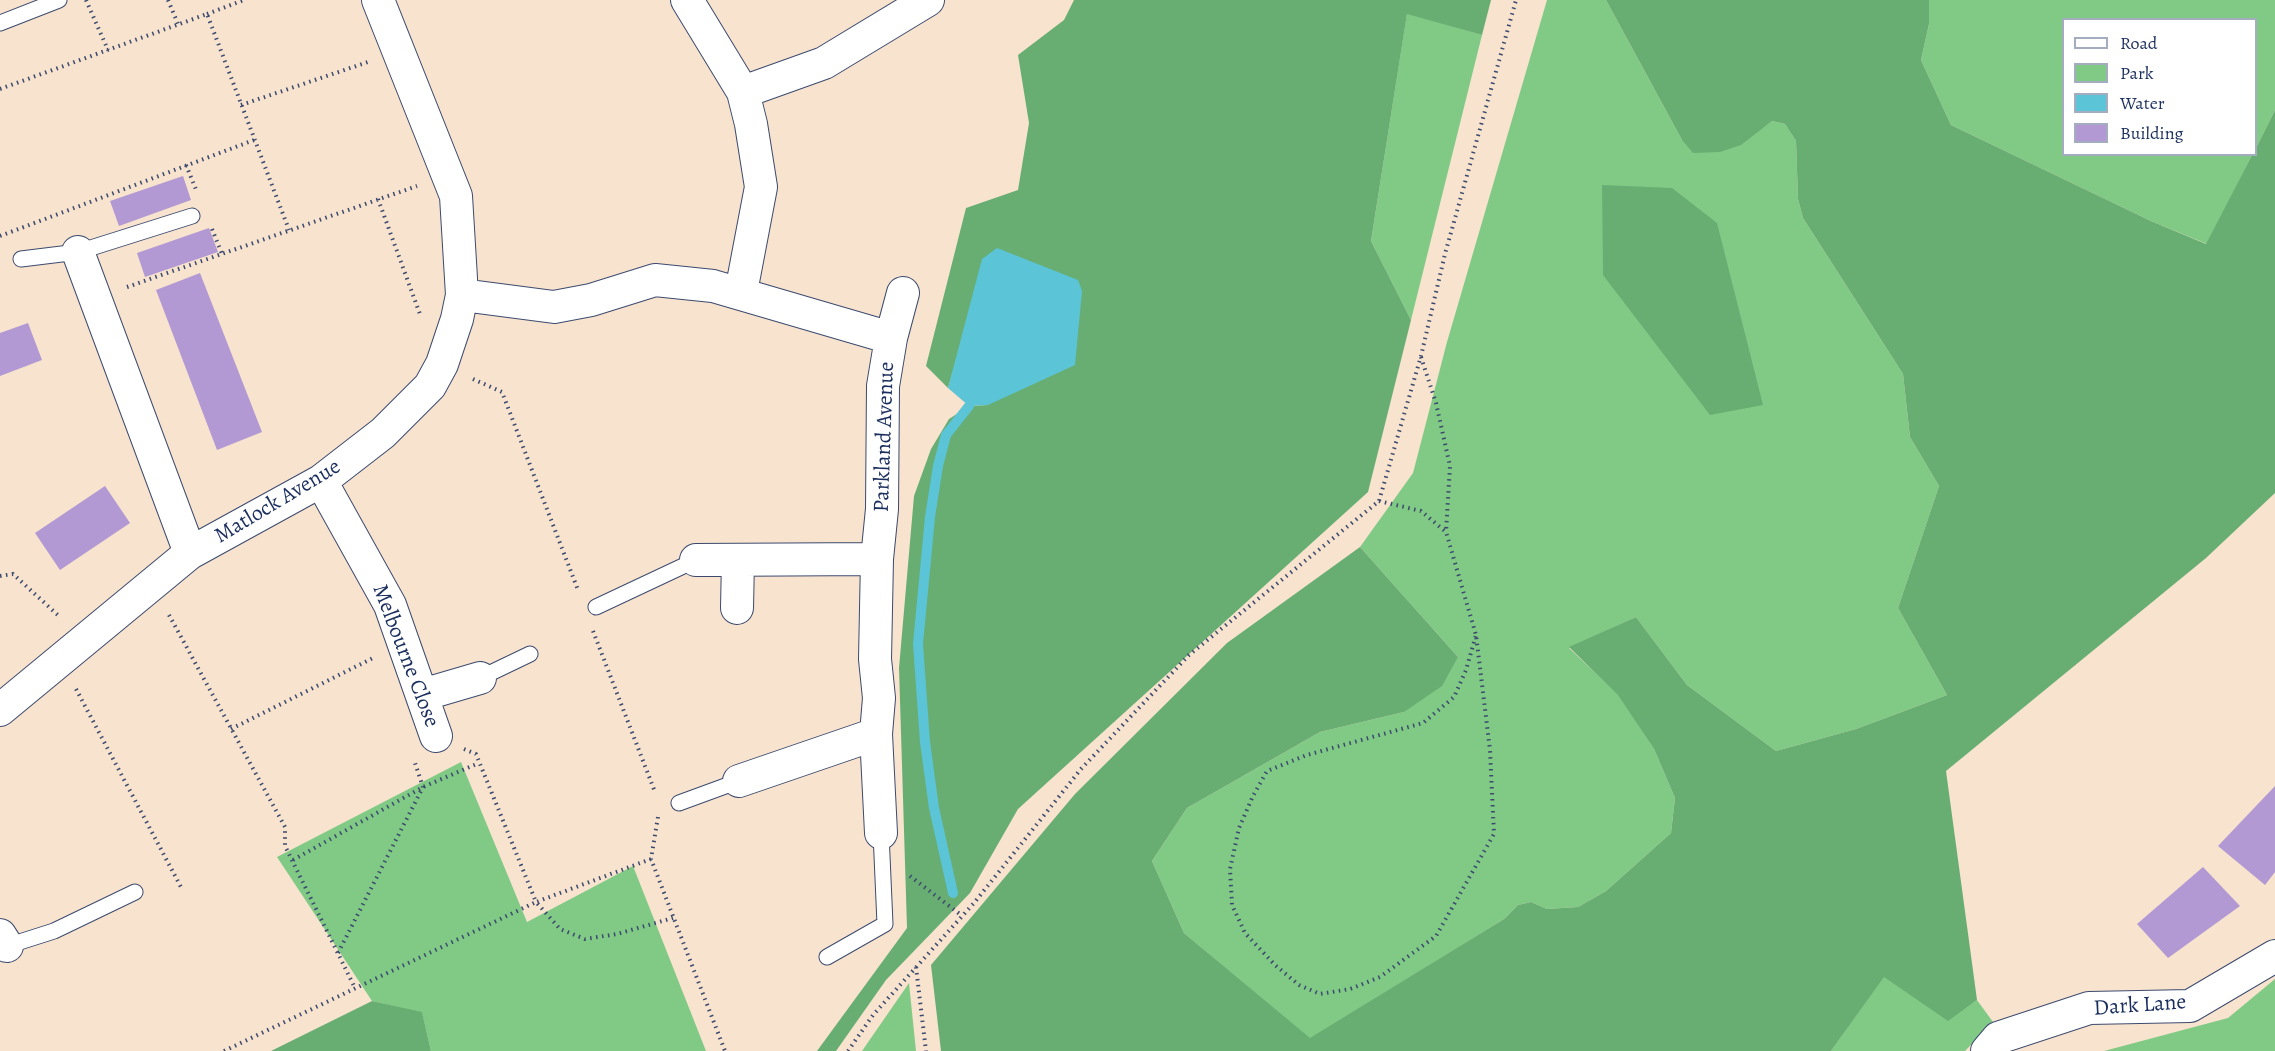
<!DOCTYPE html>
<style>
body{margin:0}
#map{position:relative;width:2275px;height:1051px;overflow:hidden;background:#f7e3ce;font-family:Alegreya,serif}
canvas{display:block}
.legend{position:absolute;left:2062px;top:18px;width:195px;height:138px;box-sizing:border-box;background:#fff;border:2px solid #a4acbf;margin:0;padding:8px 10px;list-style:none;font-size:18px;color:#1b2f5e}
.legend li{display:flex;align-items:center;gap:12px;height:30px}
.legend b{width:30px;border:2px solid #a4acbf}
</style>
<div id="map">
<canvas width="2275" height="1051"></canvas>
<ul class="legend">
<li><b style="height:8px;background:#fff"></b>Road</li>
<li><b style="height:16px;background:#81ca86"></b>Park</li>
<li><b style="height:16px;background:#5bc4d7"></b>Water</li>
<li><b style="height:16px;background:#b299d3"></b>Building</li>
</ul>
</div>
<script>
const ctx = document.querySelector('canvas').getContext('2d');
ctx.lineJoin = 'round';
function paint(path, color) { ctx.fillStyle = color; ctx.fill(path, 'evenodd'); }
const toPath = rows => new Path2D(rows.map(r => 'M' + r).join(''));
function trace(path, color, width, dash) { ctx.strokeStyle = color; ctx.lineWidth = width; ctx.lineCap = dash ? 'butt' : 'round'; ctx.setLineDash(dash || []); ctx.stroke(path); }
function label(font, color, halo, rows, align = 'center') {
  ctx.font = font + ' Alegreya,serif'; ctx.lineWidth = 4.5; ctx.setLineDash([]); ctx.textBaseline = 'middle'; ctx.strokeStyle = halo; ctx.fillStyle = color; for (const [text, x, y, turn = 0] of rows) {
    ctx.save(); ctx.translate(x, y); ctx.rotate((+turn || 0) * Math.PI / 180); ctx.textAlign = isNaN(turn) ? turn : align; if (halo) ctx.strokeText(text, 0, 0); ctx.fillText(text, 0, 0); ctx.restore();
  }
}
paint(toPath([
 [1547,0,1606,0,1682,140,1762,128,1772,121,1785,124,1796,141,1798,199,1803,218,1903,374,1910,437,1939,486,1898,608,1947,695,1856,729,1776,751,1687,685,1636,617,1569,648,1619,695,1654,749,1675,798,1671,833,1606,891,1578,907,1547,909,1531,902,1518,905,1504,919,1310,1039,1184,933,1152,861,1187,808,1320,732,1404,712,1458,657,1360,547,1413,473,1447,342],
 [1929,0,2275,0,2275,110,2256,148,2256,20,2064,20,2064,154,2252,155,2207,244,2151,221,1951,125,1921,60,1929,24],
 [1407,13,1482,35,1411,320,1371,241],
 [461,762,527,922,633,866,706,1051,431,1051,422,1013,372,1001,277,857],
 [1884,976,1948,1020,1977,1000,1993,1022,1965,1051,1831,1051],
 [2275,979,2275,1051,2104,1051,2228,1018],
 [909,983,916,1051,862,1051]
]), '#81ca86');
paint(toPath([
 [1074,0,1491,0,1482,35,1407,14,1371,241,1411,320,1368,492,1018,809,970,893,886,980,836,1051,817,1051,907,928,899,668,914,496,931,449,949,419,969,406,988,405,960,348,948,388,926,366,966,208,1018,190,1029,123,1018,55,1064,20],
 [1606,0,1929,0,1929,24,1921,60,1951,125,2151,221,2206,244,2252,155,2256,154,2256,148,2275,110,2275,493,2206,558,1946,771,1977,1000,1948,1021,1884,977,1831,1051,941,1051,931,965,1075,794,1227,643,1360,547,1458,657,1442,686,1404,712,1320,732,1187,808,1152,861,1184,933,1310,1038,1504,919,1518,905,1531,902,1547,909,1578,907,1606,891,1671,833,1675,798,1654,749,1618,695,1569,647,1636,617,1687,685,1776,751,1856,729,1947,695,1898,608,1939,486,1910,437,1903,374,1803,218,1798,199,1796,141,1785,124,1772,121,1741,145,1720,152,1693,153,1682,140],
 [1602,185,1672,188,1717,223,1763,405,1710,415,1603,275],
 [372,1001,422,1012,431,1051,271,1051]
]), '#68ae73');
paint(toPath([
 [997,248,1078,280,1082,291,1075,365,988,405,969,406,948,388,982,259]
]), '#5bc4d7');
trace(toPath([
 [953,893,934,808,925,742,918,644,930,517,938,466,946,435,969,406]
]), '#5bc4d7', 10);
paint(toPath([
 [183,176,191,200,119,226,110,201],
 [209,228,218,252,145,277,137,253],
 [200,273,262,432,217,450,156,290],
 [28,323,42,360,0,376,0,333],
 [105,486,130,523,60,570,35,533],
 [2275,786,2275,872,2265,885,2218,846],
 [2203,867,2240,906,2168,958,2137,924]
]), '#b299d3');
const service = toPath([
 [0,23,59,0],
 [21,259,78,252,192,216],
 [596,607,696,560],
 [480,678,530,654],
 [679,803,739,781],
 [7,946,54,931,135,892],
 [827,957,885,924,881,833]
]);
const minor = toPath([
 [687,0,743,92,751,124,761,187,741,292],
 [743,92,824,63,928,0],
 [78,252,190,553],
 [462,295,554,307,591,300,655,280,713,286,891,338],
 [321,481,390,605,436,736],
 [696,560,877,559],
 [737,608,738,560],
 [422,695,480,678],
 [0,710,190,553,321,481,383,433,430,386,442,364,457,319,462,295,456,196,378,0],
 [739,781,876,734],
 [881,833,876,734,879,698,875,659,877,559,882,509,883,386,891,338,903,293],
 [0,935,7,946],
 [1987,1051,1998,1038,2089,1008,2190,1006,2275,956]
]);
trace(service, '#3c4a6f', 17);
trace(minor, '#3c4a6f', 34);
trace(toPath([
 [86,0,108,50],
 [168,0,178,24],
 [207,14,244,0],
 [0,89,207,14,289,230],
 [241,105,368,62],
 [186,165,197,192],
 [378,199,421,317],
 [212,229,222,254],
 [0,236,254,140],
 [127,287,417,186],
 [1421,357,1436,403,1450,466,1446,532],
 [473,379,502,392,578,590],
 [1379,501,1421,511,1446,532,1476,635,1490,750,1494,834,1436,936,1380,977,1350,989,1320,994,1299,985,1275,965,1245,933,1232,905,1230,869,1239,828,1253,796,1267,771,1307,755,1423,723,1454,697,1466,670,1476,635],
 [0,576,13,574,60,617],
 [169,615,285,827,285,846,355,988],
 [593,631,655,792],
 [76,689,182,889],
 [231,729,373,658],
 [464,749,476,754,536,902,651,859],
 [658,817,651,859,725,1051],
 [293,860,423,787,479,763],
 [910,876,961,915],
 [338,953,423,787,415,763],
 [916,967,926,1051],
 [224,1051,536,902,560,929,585,939,617,934,673,918],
 [848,1051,873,1015,974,903,1081,769,1189,655,1379,501,1421,356,1445,254,1516,0]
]), '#3c4a6f', 4, [1.5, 4.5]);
trace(service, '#fff', 15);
trace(minor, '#fff', 32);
label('22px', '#1b2f5e', '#fff', [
 ["Parkland Avenue",885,437,-88],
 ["Matlock Avenue",278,502,-31],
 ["Melbourne Close",405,656,69],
 ["Dark Lane",2140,1006,-4]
]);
</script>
